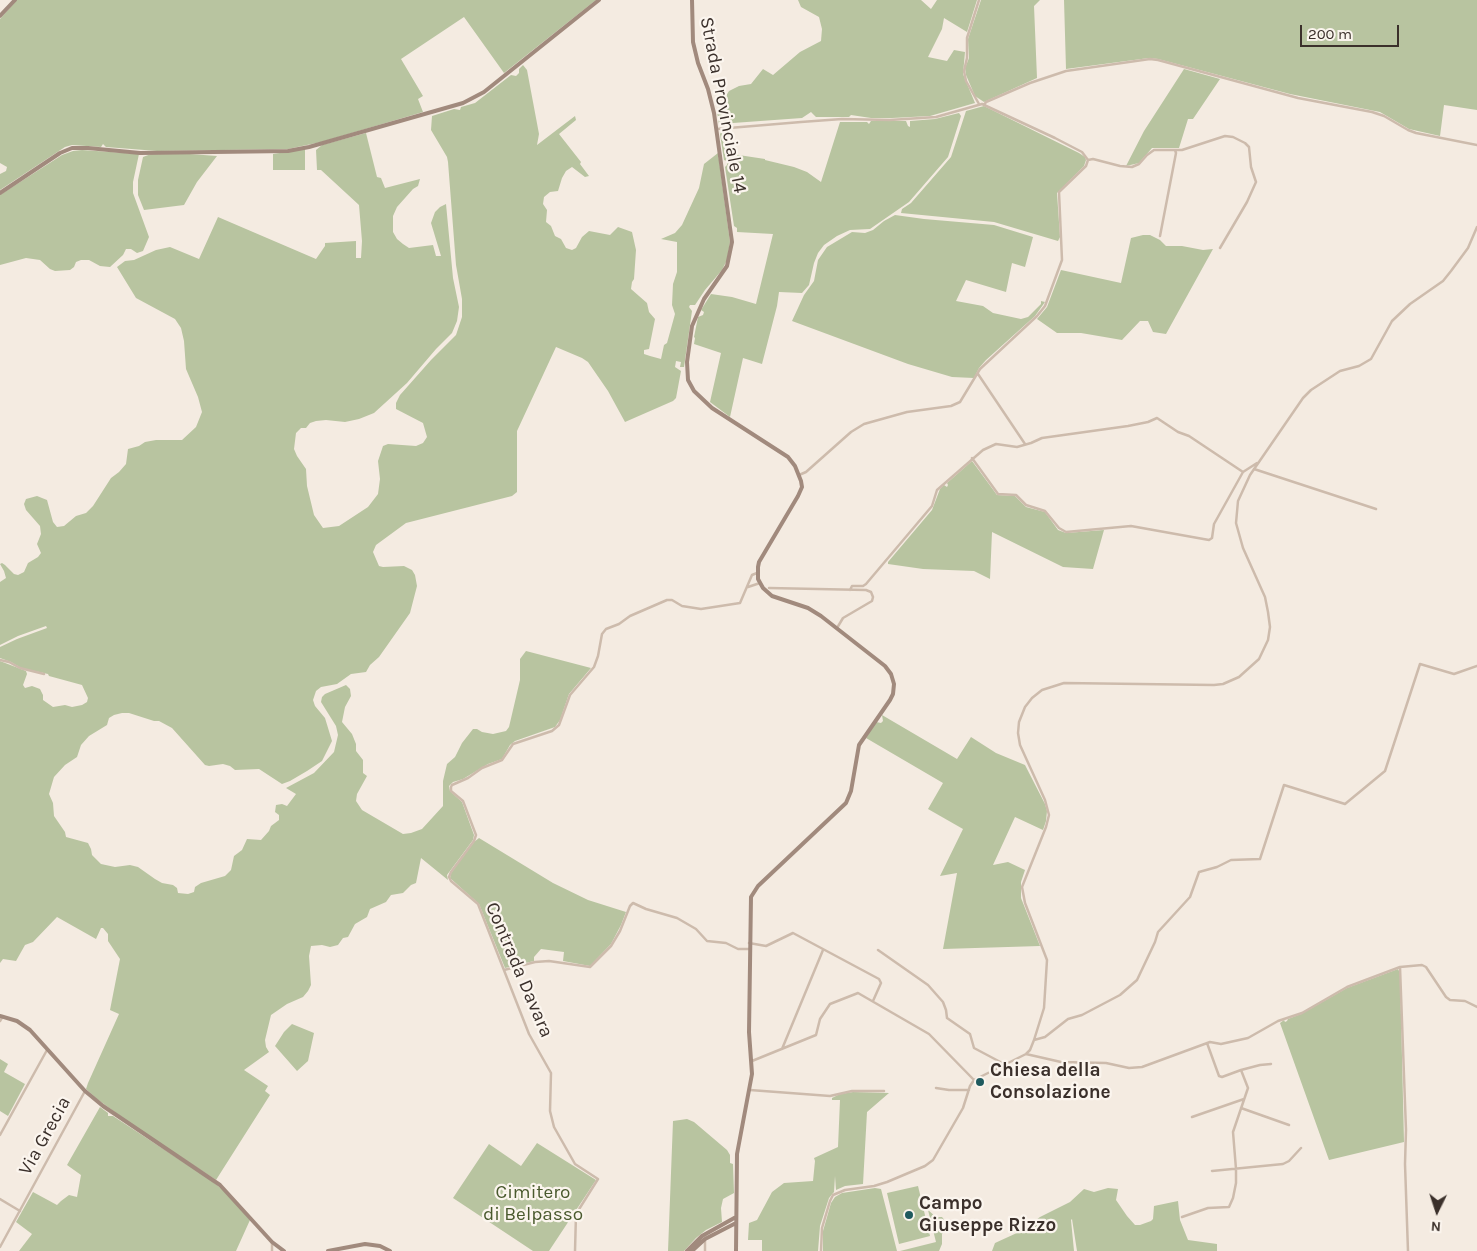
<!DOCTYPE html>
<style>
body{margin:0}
#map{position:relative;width:1477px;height:1251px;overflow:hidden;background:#f4ebe1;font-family:Karla,sans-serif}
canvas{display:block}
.north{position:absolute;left:1412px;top:1186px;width:50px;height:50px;-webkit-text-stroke:4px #fbf5ee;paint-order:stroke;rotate:184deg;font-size:14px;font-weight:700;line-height:20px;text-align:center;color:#3b302b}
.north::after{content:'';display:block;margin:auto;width:18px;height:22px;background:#3b302b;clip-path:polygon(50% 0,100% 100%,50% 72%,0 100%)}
.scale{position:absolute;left:1300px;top:25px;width:99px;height:22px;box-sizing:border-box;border:2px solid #3b302b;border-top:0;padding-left:6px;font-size:15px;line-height:18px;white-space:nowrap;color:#3b302b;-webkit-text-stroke:4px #fbf5ee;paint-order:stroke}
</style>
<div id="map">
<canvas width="1477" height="1251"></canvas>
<div class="north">N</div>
<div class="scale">200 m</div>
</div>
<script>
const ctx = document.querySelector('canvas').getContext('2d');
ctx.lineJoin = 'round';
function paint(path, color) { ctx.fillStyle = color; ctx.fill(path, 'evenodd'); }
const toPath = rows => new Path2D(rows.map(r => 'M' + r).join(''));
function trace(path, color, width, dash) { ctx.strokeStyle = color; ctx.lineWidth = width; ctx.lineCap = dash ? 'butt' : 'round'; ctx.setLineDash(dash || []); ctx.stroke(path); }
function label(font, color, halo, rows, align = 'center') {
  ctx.font = font + ' Karla,sans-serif'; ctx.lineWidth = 4.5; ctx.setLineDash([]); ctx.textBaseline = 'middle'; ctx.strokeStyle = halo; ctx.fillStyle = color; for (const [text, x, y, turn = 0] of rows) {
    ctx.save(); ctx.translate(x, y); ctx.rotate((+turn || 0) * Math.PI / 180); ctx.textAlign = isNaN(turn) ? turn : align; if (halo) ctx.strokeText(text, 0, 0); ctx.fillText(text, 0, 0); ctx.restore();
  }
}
paint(toPath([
 [17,0,596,0,504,73,464,17,401,59,423,96,418,99,423,112,321,142,288,149,157,151,106,147,103,144,101,147,72,145,65,147,0,190,0,174,6,171,7,167,0,163,0,19],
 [798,0,921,0,931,9,937,0,977,0,967,32,944,18,942,29,928,57,947,61,954,50,965,52,963,74,975,103,930,116,892,118,871,118,851,115,849,117,816,117,811,112,802,118,719,124,717,111,729,91,739,86,751,84,763,69,773,75,800,52,821,41,822,29,819,17,801,7],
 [981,0,1040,0,1034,6,1037,78,984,102,975,96,966,75,965,68,969,58,968,39],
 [1064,0,1477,0,1477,110,1444,105,1440,136,1409,129,1380,112,1290,94,1158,59,1149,58,1066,69],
 [523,65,527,70,539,134,537,145,575,116,576,120,559,134,581,162,580,164,589,176,585,177,572,167,566,171,562,178,558,191,550,192,544,197,543,204,547,210,546,222,551,226,555,236,561,239,566,248,572,250,576,248,582,237,589,231,610,235,618,227,632,232,636,250,634,279,632,282,631,289,647,303,649,312,655,319,649,349,644,350,644,354,650,356,661,359,664,345,667,343,675,314,672,305,673,284,677,272,677,242,661,239,675,233,682,225,699,188,704,164,718,153,730,242,727,260,722,270,705,290,695,305,690,305,689,307,692,311,684,367,680,367,681,362,676,361,675,367,681,371,676,398,673,401,625,422,608,391,588,362,582,358,556,347,517,431,517,492,512,496,406,523,376,545,373,552,379,566,383,567,404,566,412,570,415,575,417,586,410,613,379,657,370,665,366,672,351,674,337,684,321,687,316,691,313,700,315,706,325,718,332,741,322,761,307,771,290,781,282,784,259,769,235,770,230,766,223,764,209,766,205,765,172,728,159,721,154,721,129,713,122,713,114,715,109,718,107,725,89,736,81,745,77,757,65,765,54,777,49,794,53,803,54,816,65,832,66,837,88,843,91,849,92,855,101,864,115,867,130,865,138,867,155,879,162,883,173,885,177,888,178,893,188,894,194,892,195,887,201,883,225,876,231,870,234,856,242,850,247,839,261,840,269,831,271,826,279,820,279,815,275,812,276,805,282,804,287,806,296,794,286,788,314,773,334,752,338,735,336,726,321,702,322,697,325,694,346,685,350,689,351,696,345,707,342,722,352,734,356,744,356,751,363,760,363,773,367,776,357,794,356,801,362,810,403,834,411,833,422,829,443,806,443,781,447,764,455,757,462,743,473,729,477,729,482,732,493,734,506,731,509,727,520,680,520,659,526,651,591,668,569,694,560,720,555,727,515,741,510,745,502,759,488,764,463,779,453,782,449,786,450,791,462,802,474,835,473,840,447,875,448,880,421,858,416,883,411,885,403,893,391,895,386,902,370,909,367,917,355,924,348,937,343,938,338,945,330,947,322,945,311,946,309,956,311,985,308,991,303,997,287,1004,271,1015,265,1040,266,1047,269,1052,244,1070,268,1086,265,1091,270,1095,216,1180,137,1128,97,1099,86,1089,88,1083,119,1014,110,1010,120,959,108,941,108,934,103,928,101,928,96,939,57,917,33,942,25,945,16,961,3,959,0,963,0,661,26,671,27,674,23,685,25,688,32,686,40,689,43,695,43,700,53,707,65,705,72,707,82,705,87,702,88,698,82,685,49,676,48,674,21,668,11,662,0,658,0,647,17,639,47,628,46,626,18,636,0,645,0,582,6,578,4,571,0,564,2,563,5,565,14,574,18,575,24,572,28,563,38,557,41,553,37,544,41,534,40,526,26,510,24,504,26,499,37,496,47,500,53,522,57,527,64,526,76,516,86,513,93,506,111,478,119,472,126,464,128,449,139,446,145,442,156,440,182,440,196,427,202,412,198,397,186,369,184,341,181,328,175,319,136,298,117,267,125,261,134,260,156,250,170,247,199,259,218,217,316,259,325,246,325,243,356,241,356,258,361,258,362,241,359,205,321,170,317,170,316,150,322,145,366,133,377,177,381,178,385,188,420,179,418,186,413,189,397,207,393,216,393,232,397,239,403,244,409,248,433,245,436,256,441,256,431,223,435,212,440,207,446,204,453,278,459,307,457,321,452,333,436,349,407,383,374,413,359,419,345,422,326,420,316,421,310,423,306,428,301,428,296,433,294,449,297,456,306,469,307,486,314,515,323,528,339,526,368,507,378,494,380,479,378,461,383,446,388,444,416,446,423,443,427,437,423,423,396,409,396,403,400,395,431,360,456,335,462,317,462,299,456,265,448,162,447,157,431,130,432,116,454,109,460,110,461,107,475,103,511,75,516,76,519,73,519,69],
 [1184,69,1220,79,1193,119,1188,119,1179,148,1152,148,1139,163,1126,166,1144,131],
 [984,106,1079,153,1085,157,1086,160,1084,166,1057,193,1060,237,1058,241,994,222,901,213,902,209,911,203,951,157,966,111],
 [959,113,961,116,948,157,909,202,870,229,850,230,837,236,824,245,818,253,814,263,809,285,802,293,779,292,777,306,762,364,743,358,730,417,710,402,721,353,694,344,695,338,694,337,698,317,703,315,704,312,701,310,711,294,732,297,756,304,773,234,737,232,737,228,734,226,725,167,727,165,727,161,724,160,720,134,722,131,724,144,728,152,732,154,765,159,765,160,794,167,807,172,821,182,840,122,867,122,869,124,871,121,906,121,908,126,910,127,910,121,935,119],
 [305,149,305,170,273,170,273,154],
 [82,150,139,154,133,182,133,193,149,237,143,251,137,253,131,249,126,249,123,255,110,267,100,266,89,260,81,260,76,262,74,267,70,270,55,271,50,269,40,260,26,258,0,265,0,195,62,155,73,151],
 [151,154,190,154,217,156,197,182,184,205,144,210,138,195,138,180,143,157],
 [895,215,924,219,994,225,1033,237,1025,267,1012,263,1006,292,966,280,956,301,983,306,993,313,1021,319,1028,317,1041,304,1041,301,1045,302,1035,316,986,360,979,368,974,378,952,377,908,364,792,321,804,295,814,281,818,260,827,247,852,232,865,233,873,230,884,221],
 [1143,235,1150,235,1160,240,1166,246,1182,246,1203,250,1213,249,1166,334,1153,332,1148,321,1140,321,1122,340,1081,333,1057,333,1037,319,1047,307,1061,270,1121,283,1131,238],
 [972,461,997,495,1015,496,1026,507,1045,512,1058,530,1066,533,1104,530,1093,569,1063,567,992,532,990,579,974,571,923,569,888,564,888,562,932,510,940,489,944,485,947,487,948,485,947,483],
 [882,715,957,759,971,737,996,753,1025,765,1045,804,1047,811,1046,821,1043,830,1015,817,993,865,1008,862,1025,870,1021,882,1021,898,1040,946,943,949,957,873,940,876,963,829,928,809,943,783,866,738,876,722,881,723,883,721],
 [479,838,553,883,588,900,626,912,621,925,611,944,590,966,563,961,564,952,541,949,534,957,534,961,505,968,479,904,450,878,451,873,474,842],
 [1398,969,1400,973,1404,1142,1329,1160,1280,1023,1284,1020,1285,1022,1287,1021,1288,1019,1301,1014,1347,988],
 [292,1024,314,1033,308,1061,297,1071,275,1046,284,1032],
 [0,1059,8,1064,4,1072,25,1084,8,1116,0,1111],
 [853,1092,889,1093,867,1112,863,1184,845,1186,836,1190,835,1176,834,1192,829,1198,820,1226,818,1251,762,1251,762,1240,748,1240,749,1223,757,1220,772,1192,784,1183,813,1181,815,1161,814,1158,838,1147,840,1100,832,1100,832,1098,840,1094],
 [100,1107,108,1113,108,1116,113,1116,209,1179,227,1193,250,1220,236,1251,19,1251,32,1234,16,1222,33,1192,57,1205,61,1201,69,1195,77,1197,81,1175,67,1165],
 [687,1119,694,1122,727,1150,730,1155,730,1163,733,1164,734,1193,723,1199,721,1208,722,1222,706,1230,696,1238,684,1251,668,1251,673,1121],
 [537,1143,596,1180,549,1251,533,1251,453,1198,489,1144,521,1166],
 [918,1186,930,1236,899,1244,887,1193],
 [875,1188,881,1189,897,1251,823,1251,823,1231,831,1203,835,1197,842,1193],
 [1108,1188,1118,1189,1116,1200,1127,1216,1135,1225,1140,1225,1151,1221,1153,1219,1154,1206,1178,1201,1180,1220,1188,1240,1217,1244,1217,1251,1077,1251,1072,1219,1071,1220,1074,1251,992,1251,995,1243,1019,1232,1040,1217,1070,1202,1084,1189,1094,1192],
 [928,1210,936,1217,942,1217,946,1222,946,1228,942,1234,942,1244,939,1251,900,1251,936,1242]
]), '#b8c4a0');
trace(toPath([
 [979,0,967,38,967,58,964,71,966,81,979,104],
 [984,105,986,102,1030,83,1066,71,1150,59,1158,60,1298,98,1372,112,1384,116,1408,130,1416,133,1477,145],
 [717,129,801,122,842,119,890,120,936,117,982,104,1055,138,1082,152,1088,160,1086,166,1059,192,1062,260,1045,306,1037,316,980,369,960,402,951,406,907,412,864,424,851,432,806,472,799,475],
 [1088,160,1093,159,1120,166,1132,167,1139,164,1147,155,1154,150,1182,150,1225,136,1233,137,1245,143,1249,147,1251,167,1256,182,1247,202,1220,248],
 [1160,236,1176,153,1175,150],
 [978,374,1025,444],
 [972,458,998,494,1016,495,1026,505,1045,511,1059,528,1066,532,1131,526,1209,540,1212,538,1214,524,1243,472,1257,463],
 [1254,469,1376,509],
 [748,587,760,583],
 [769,588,866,590,871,592,873,597,872,601,843,618,837,628],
 [850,590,852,586,863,586,866,584,932,506,937,490,983,450,996,444,1017,447,1031,443,1042,438,1128,426,1148,422,1157,418,1178,432,1189,436,1243,472],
 [0,660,9,662,20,668,44,674],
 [749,943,766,946,793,933,879,979,881,983,873,1001],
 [878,950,928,985,943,1002,946,1010,947,1018,970,1034,974,1048,1006,1065],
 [1400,967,1406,1130,1405,1164,1408,1251],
 [504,970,535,962,549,961,590,967,611,946,620,931,630,906,633,903,646,909,677,918,696,929,707,941,726,943,738,949,749,949],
 [0,1021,3,1016],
 [1034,1040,1045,1037,1068,1019,1082,1015,1120,995,1137,980,1155,942,1158,932,1190,897,1199,872,1217,867,1231,860,1260,859,1284,785,1345,804,1385,771,1420,664,1454,674,1477,666],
 [782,1049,823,950],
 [1026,1054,1061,1062,1106,1063,1129,1068,1142,1067,1210,1042,1221,1044,1248,1038,1278,1021,1302,1013,1347,987,1400,967,1422,965,1426,967,1446,997,1450,1000,1465,1001,1477,1007],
 [752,1061,816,1035,820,1019,830,1004,858,993,929,1034,974,1080],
 [1241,1070,1260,1065,1271,1064],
 [974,1080,1026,1054,1030,1050,1034,1040,1044,1008,1047,960,1025,903,1022,887,1046,827,1049,815,1045,800,1020,745,1018,733,1019,722,1025,707,1032,698,1042,690,1064,683,1214,685,1223,684,1239,677,1259,659,1268,640,1270,627,1268,612,1265,597,1243,548,1236,523,1238,501,1250,475,1303,398,1311,390,1340,371,1359,366,1371,359,1392,321,1410,304,1443,281,1451,271,1468,248,1477,227],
 [936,1088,949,1090,969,1090],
 [750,1090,830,1096,852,1091,884,1091],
 [1241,1108,1289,1125],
 [1192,1117,1244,1099],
 [0,1135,47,1050],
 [1212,1171,1283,1164,1289,1161,1301,1148],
 [0,1199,20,1211],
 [1182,1217,1208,1208,1229,1207,1233,1198,1236,1183,1236,1169,1233,1132,1248,1088,1241,1070,1222,1077,1219,1076,1207,1043],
 [705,1240,705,1251],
 [272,1243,272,1251],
 [0,1247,85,1091],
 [575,1251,576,1214,598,1179,575,1164,554,1127,550,1111,551,1073,529,1034,478,904,451,881,449,877,451,872,474,841,476,835,463,801,451,791,451,787,452,785,468,778,482,768,502,760,513,744,552,731,559,725,570,695,594,667,598,656,602,634,606,629,619,624,630,616,667,600,672,600,682,606,701,609,740,603,752,575,757,573],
 [821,1251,822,1228,830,1201,833,1195,845,1190,874,1186,887,1182,925,1166,933,1160,963,1108,970,1086,974,1080]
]), '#cdbbac', 2.5);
trace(toPath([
 [692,0,693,42,698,63,708,89,714,113,732,242,727,266,704,299,692,326,687,362,688,380,694,391,712,408,788,457,795,466,801,481,802,487,798,496,759,562,758,567,758,579,763,588,772,596,808,608,821,616,885,666,891,674,894,684,893,694,890,700,859,745,851,791,846,803,758,886,751,897,749,1032,752,1074,737,1154,736,1251],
 [0,16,15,0],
 [0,193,60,153,72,148,88,148,140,153,288,151,309,147,463,103,484,92,599,0],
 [0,1016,17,1021,30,1030,85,1091,103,1106,220,1185,272,1242,284,1251],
 [328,1251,365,1244,380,1246,390,1251],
 [687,1251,702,1236,736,1217],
 [692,1251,705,1239,736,1223]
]), '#a18a7d', 4);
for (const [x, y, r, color] of [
 [980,1082,5,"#1f5a5e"],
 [909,1215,5,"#1f5a5e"]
]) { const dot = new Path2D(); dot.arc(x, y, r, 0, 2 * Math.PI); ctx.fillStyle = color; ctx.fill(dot); trace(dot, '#fbf5ee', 2); }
label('19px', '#3b302b', '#fbf5ee', [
 ["Strada Provinciale 14",723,105,79],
 ["Contrada Davara",519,970,67],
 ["Via Grecia",45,1136,-61]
]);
label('bold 19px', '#3b302b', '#fbf5ee', [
 ["Chiesa della",990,1071],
 ["Consolazione",990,1093],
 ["Campo",919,1204],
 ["Giuseppe Rizzo",919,1226]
], 'left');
label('19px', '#4a5a2e', '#fbf5ee', [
 ["Cimitero",533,1193],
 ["di Belpasso",533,1215]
]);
</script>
